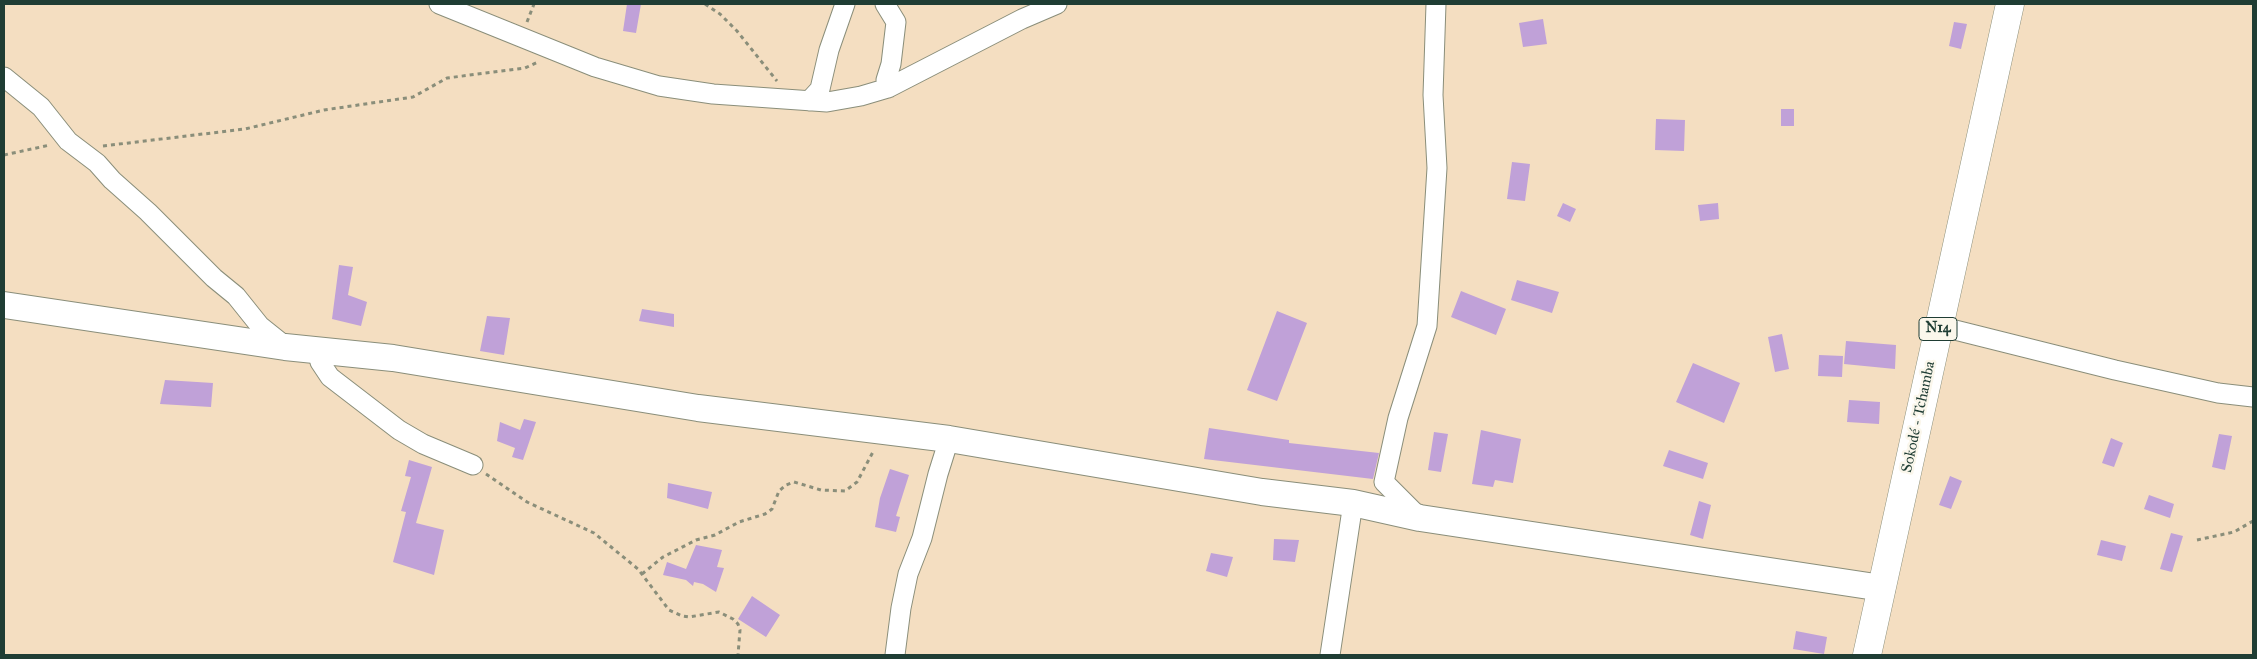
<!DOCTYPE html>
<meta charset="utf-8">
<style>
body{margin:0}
#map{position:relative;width:2257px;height:659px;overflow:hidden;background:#f4dec1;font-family:"IM FELL Great Primer",serif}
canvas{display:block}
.frame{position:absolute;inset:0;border:5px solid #1f3d34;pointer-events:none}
</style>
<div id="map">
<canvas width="2257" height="659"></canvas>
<div class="frame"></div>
</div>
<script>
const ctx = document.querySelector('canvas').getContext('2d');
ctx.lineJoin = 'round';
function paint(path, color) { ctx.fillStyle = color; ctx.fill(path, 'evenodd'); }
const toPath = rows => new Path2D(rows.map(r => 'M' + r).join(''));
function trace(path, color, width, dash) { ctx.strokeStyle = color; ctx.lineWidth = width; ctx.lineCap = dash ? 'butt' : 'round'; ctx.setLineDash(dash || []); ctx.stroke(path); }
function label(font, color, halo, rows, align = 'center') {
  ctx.font = font + ' "IM FELL Great Primer",serif'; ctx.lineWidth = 5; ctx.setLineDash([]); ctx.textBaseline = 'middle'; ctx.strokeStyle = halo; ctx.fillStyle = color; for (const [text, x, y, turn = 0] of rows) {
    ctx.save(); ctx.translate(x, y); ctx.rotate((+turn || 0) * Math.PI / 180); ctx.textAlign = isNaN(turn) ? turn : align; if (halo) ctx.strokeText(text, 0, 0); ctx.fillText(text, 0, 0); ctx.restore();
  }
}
paint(toPath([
 [627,4,641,4,636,33,623,31],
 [1543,19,1547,44,1523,47,1519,23],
 [1954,22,1967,24,1961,49,1949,46],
 [1781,109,1794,109,1794,126,1781,126],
 [1656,119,1685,120,1684,151,1655,150],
 [1512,162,1530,164,1525,201,1507,199],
 [1563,203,1576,209,1570,222,1557,216],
 [1718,203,1719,219,1700,221,1698,205],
 [339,265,353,267,348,295,367,302,361,326,332,319],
 [1517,280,1559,292,1552,313,1511,300],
 [1461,291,1506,309,1496,335,1451,317],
 [642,309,674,314,674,327,639,321],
 [1277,311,1307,323,1277,401,1247,390],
 [487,316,510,318,504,355,480,351],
 [1782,334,1789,369,1775,372,1768,337],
 [1846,341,1896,345,1895,369,1844,364],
 [1819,355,1843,356,1842,377,1818,376],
 [1693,363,1740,383,1724,423,1676,402],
 [165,380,213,383,211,407,160,404],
 [1849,400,1880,402,1879,424,1847,422],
 [524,419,536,422,523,460,512,457,515,448,497,441,500,422,520,430],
 [1209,428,1289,440,1289,443,1379,453,1373,479,1204,459],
 [1481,430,1521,439,1513,483,1495,480,1493,487,1472,484],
 [1434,432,1448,434,1441,472,1428,470],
 [2219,434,2232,436,2225,470,2212,467],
 [2111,438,2123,443,2114,467,2102,463],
 [1669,450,1708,463,1703,479,1663,466],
 [409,460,432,467,416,523,444,530,434,575,393,562,406,512,401,511,411,477,405,476],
 [890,469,909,475,896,516,900,517,896,532,875,527,880,498],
 [1950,476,1962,481,1951,509,1939,505],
 [668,483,712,492,708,509,667,498],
 [2149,495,2174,504,2170,518,2144,509],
 [1699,501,1711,505,1703,539,1690,535],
 [2171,533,2183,536,2172,572,2160,569],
 [1274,539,1299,540,1295,562,1273,560],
 [2101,540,2126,546,2122,561,2097,555],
 [696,545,722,550,717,567,724,568,716,592,703,584,694,582,693,586,686,580,663,575,667,562,686,569],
 [1211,553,1233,557,1227,577,1206,571],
 [752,596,780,615,766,637,738,619],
 [1796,631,1827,637,1824,654,1793,649]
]), '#c0a1d8');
const minor = toPath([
 [439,4,595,67,659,86,713,94,827,102,861,96,888,88,1022,19,1057,4],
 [885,4,896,22,891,64,886,80,888,88],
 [4,77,41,107,68,141,97,163,112,180,148,212,214,278,236,296,260,326,285,346],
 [809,101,820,89,829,50,845,4],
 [1939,326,2115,370,2218,393,2253,397],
 [317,350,320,362,330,377,399,430,423,444,473,465],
 [1420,518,1384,482,1398,418,1427,326,1437,168,1433,95,1436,4],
 [895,655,901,608,908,574,922,538,938,474,949,439],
 [1330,655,1353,503]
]);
const secondary = toPath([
 [4,305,285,347,393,358,698,408,949,439,1262,492,1353,503,1420,518,1882,588]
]);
const primary = toPath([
 [1867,655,2010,4]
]);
trace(minor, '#8a8e7a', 21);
trace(secondary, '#8a8e7a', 28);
trace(primary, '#8a8e7a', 29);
trace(toPath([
 [705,4,720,14,737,31,777,81],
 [527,22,534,4],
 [103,146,245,129,324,110,413,97,447,78,525,68,538,62],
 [4,155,50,145],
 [486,474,527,502,594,533,638,569,669,610,682,616,689,617,719,612,733,619,738,624,740,630,738,655],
 [2197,540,2234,532,2253,521],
 [642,574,663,557,696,540,715,535,739,522,765,514,772,509,779,491,786,485,794,482,821,490,845,491,857,482,874,450]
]), '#8a8e7a', 3, [4, 4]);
trace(minor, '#fff', 19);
trace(secondary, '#fff', 26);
trace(primary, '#fff', 28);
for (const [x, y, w] of [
 [1938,329,38]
]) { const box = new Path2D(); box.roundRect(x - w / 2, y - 11.5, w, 23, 4); ctx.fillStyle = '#fbf7ec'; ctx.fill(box); trace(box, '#1f3d34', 1); }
label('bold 14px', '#1f3d34', null, [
 ["N14",1938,329]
]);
label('15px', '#1f3d34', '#fbf7ec', [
 ["Sokodé - Tchamba",1919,417,-78]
]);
</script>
